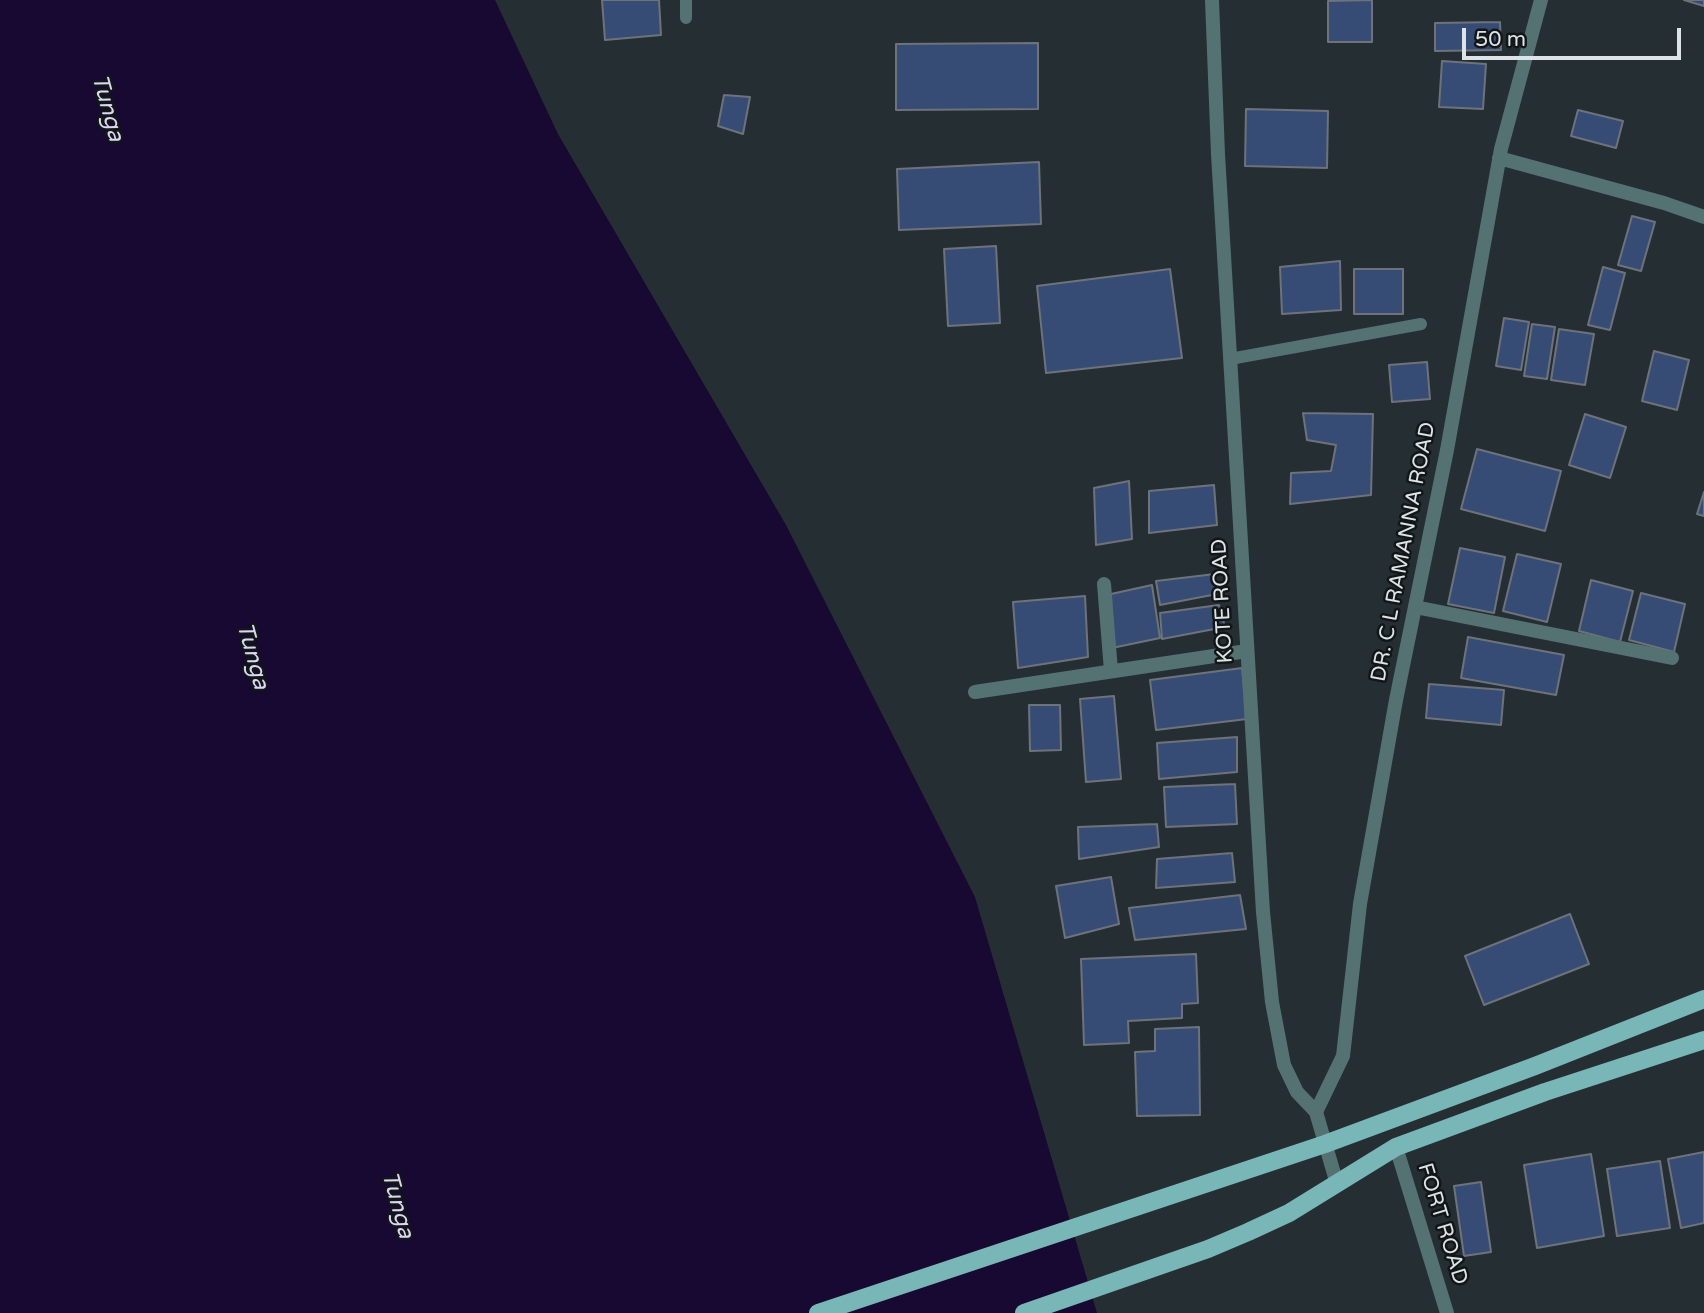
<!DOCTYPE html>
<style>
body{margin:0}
#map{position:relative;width:1704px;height:1313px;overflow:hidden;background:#252f33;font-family:"Varela Round",sans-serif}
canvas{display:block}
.scale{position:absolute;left:1462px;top:28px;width:219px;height:32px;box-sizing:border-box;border:4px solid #dde3e6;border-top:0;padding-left:9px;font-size:21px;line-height:24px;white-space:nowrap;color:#dde3e6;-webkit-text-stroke:5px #121618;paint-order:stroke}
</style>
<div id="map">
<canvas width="1704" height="1313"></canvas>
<div class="scale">50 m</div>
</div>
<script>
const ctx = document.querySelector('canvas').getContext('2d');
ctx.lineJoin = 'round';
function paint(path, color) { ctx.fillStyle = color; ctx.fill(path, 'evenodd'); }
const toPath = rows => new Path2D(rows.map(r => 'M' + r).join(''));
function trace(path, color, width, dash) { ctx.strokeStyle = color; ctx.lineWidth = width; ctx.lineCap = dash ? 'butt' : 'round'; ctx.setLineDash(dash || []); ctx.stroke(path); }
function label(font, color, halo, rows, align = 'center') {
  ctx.font = font + ' "Varela Round",sans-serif'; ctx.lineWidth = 5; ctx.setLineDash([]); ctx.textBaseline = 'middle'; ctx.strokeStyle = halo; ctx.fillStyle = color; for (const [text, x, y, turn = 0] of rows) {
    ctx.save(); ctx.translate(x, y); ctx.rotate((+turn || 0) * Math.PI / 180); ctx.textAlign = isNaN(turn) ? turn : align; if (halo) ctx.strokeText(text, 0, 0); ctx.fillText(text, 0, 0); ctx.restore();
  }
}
paint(toPath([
 [0,0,495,0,558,134,786,525,975,897,1097,1313,0,1313]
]), '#170931');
const building = toPath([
 [602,0,659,0,661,35,605,40,602,0],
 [1372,0,1372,42,1328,42,1328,1,1372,0],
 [1684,0,1704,0,1704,6,1684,0],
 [1500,22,1501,50,1435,51,1435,23,1500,22],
 [1038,43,1038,109,896,110,896,44,1038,43],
 [1442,61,1486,64,1483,109,1439,107,1442,61],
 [724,95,750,97,743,134,718,126,724,95],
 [1246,109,1328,111,1327,168,1245,166,1246,109],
 [1578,110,1623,121,1616,148,1571,136,1578,110],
 [1039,162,1041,224,899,230,897,169,1039,162],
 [1632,216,1655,222,1641,271,1618,265,1632,216],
 [996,246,1000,323,948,326,944,249,996,246],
 [1340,261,1341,310,1282,314,1280,267,1340,261],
 [1603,267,1625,273,1610,330,1588,325,1603,267],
 [1170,269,1182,358,1046,373,1037,286,1170,269],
 [1354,269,1403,269,1403,314,1354,314,1354,269],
 [1504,318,1529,322,1521,370,1496,366,1504,318],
 [1532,324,1555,327,1547,379,1524,376,1532,324],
 [1559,329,1594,334,1585,385,1551,380,1559,329],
 [1654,351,1689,360,1677,410,1642,401,1654,351],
 [1427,362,1430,399,1392,402,1389,365,1427,362],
 [1303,413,1373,414,1371,495,1290,504,1291,473,1331,471,1336,445,1307,440,1303,413],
 [1585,414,1626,427,1610,478,1569,465,1585,414],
 [1477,449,1561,471,1545,531,1461,509,1477,449],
 [1129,481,1132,539,1096,545,1094,488,1129,481],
 [1214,485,1217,525,1149,533,1149,491,1214,485],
 [1704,492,1704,516,1697,514,1704,492],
 [1460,548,1505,557,1494,613,1448,604,1460,548],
 [1517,554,1561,564,1547,622,1503,611,1517,554],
 [1215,574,1217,594,1160,605,1156,581,1215,574],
 [1591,580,1633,591,1620,642,1579,631,1591,580],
 [1152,585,1160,638,1112,648,1111,594,1152,585],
 [1641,593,1685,604,1674,652,1629,640,1641,593],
 [1085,596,1088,657,1018,668,1013,602,1085,596],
 [1219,605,1225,627,1162,639,1160,613,1219,605],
 [1468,637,1564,655,1556,695,1461,678,1468,637],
 [1242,668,1247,719,1156,730,1150,680,1242,668],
 [1429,684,1504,690,1501,725,1426,718,1429,684],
 [1114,696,1121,779,1086,782,1080,699,1114,696],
 [1029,705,1060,705,1061,750,1030,751,1029,705],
 [1237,737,1237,772,1159,779,1157,743,1237,737],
 [1235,784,1237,824,1166,827,1164,787,1235,784],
 [1157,824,1159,847,1079,859,1078,827,1157,824],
 [1232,853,1235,882,1156,888,1157,859,1232,853],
 [1111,877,1119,924,1065,938,1056,886,1111,877],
 [1240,895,1246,929,1135,940,1129,908,1240,895],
 [1570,914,1589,964,1484,1005,1465,956,1570,914],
 [1196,954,1198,1003,1182,1004,1182,1018,1128,1021,1129,1043,1084,1045,1081,959,1196,954],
 [1199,1027,1200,1115,1137,1116,1135,1052,1155,1051,1155,1029,1199,1027],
 [1704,1152,1704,1223,1681,1228,1668,1159,1704,1152],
 [1591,1154,1604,1236,1537,1248,1524,1165,1591,1154],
 [1660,1161,1670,1228,1617,1236,1607,1169,1660,1161],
 [1481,1182,1491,1252,1464,1256,1454,1186,1481,1182]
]);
paint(building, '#364c75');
trace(building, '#6d727b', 2);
trace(toPath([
 [686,0,686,18],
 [1230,359,1421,324]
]), '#557273', 12);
trace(toPath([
 [1499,158,1664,203,1704,217],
 [1104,584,1111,671],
 [1415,607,1672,658],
 [975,692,1247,651],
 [1316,1112,1343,1056,1360,904,1396,700,1447,450,1501,149,1541,0],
 [1396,1147,1447,1313]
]), '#557273', 14);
trace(toPath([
 [1212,0,1218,154,1263,912,1272,1002,1284,1065,1297,1092,1316,1112,1337,1184]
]), '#557273', 14);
trace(toPath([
 [818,1313,1325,1144,1535,1066,1704,999],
 [1024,1313,1208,1249,1248,1232,1289,1213,1396,1147,1545,1092,1704,1040]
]), '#79b6b8', 18);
label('21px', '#dde3e6', '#121618', [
 ["DR. C L RAMANNA ROAD",1404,552,-79],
 ["KOTE ROAD",1223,601,-93],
 ["FORT ROAD",1442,1224,73]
]);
label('italic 23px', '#dcd6f5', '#121618', [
 ["Tunga",107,108,75],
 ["Tunga",252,656,75],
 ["Tunga",397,1205,75]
]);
</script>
